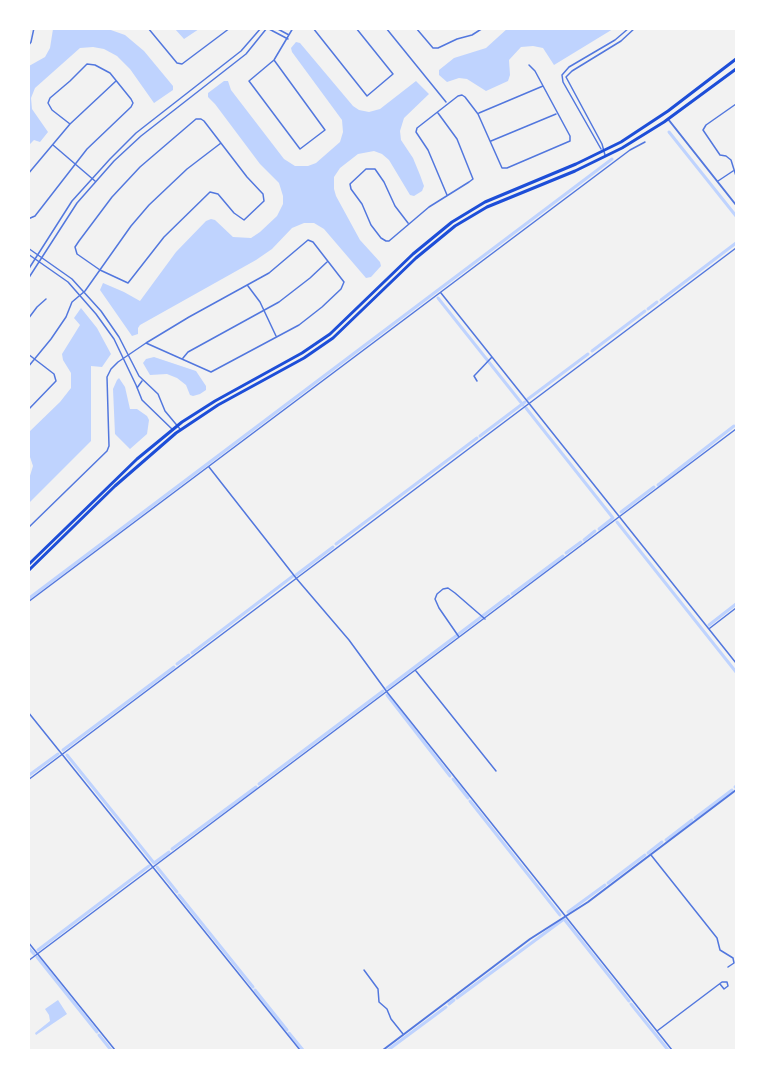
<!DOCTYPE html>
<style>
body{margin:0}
#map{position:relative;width:765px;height:1079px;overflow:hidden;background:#f2f2f2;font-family:Inter,sans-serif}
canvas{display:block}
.frame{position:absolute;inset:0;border:30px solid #fff;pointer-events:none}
</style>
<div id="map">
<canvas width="765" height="1079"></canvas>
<div class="frame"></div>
</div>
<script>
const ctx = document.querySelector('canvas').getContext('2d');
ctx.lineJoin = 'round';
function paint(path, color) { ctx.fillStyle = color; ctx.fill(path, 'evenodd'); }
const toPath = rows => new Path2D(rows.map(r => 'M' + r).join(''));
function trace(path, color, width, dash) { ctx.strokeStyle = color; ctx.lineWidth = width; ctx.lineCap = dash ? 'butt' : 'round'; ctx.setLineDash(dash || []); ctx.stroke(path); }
paint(toPath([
 [508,28,613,28,613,29,554,65,543,48,533,46,521,47,509,60,510,75,508,81,486,91,467,79,459,78,447,82,439,75,439,70,454,58,486,48],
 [53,29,108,29,125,35,144,51,173,86,173,90,154,103,130,69,117,56,104,49,93,47,80,48,35,88,31,98,32,109,48,132,40,142,34,140,29,145,29,66,45,57,50,48],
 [175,29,199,29,184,39],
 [296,42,300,43,353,106,359,110,369,112,380,109,416,81,429,94,404,118,400,131,401,140,413,158,420,175,424,186,422,191,414,196,410,195,389,160,382,154,374,151,358,154,340,168,334,177,334,189,336,196,360,240,380,262,381,266,371,277,366,278,324,229,314,223,304,223,292,228,272,249,256,260,140,325,138,328,138,334,132,336,100,290,103,283,124,292,140,301,176,252,206,221,211,219,215,220,233,237,251,238,260,232,277,216,283,204,283,196,279,183,260,164,215,104,208,97,208,93,224,81,228,81,231,90,284,159,295,166,308,166,316,163,340,142,343,132,342,120,292,52,291,48],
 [81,308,97,328,111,354,102,367,91,366,91,441,29,503,29,479,33,466,29,454,29,432,60,402,71,388,71,373,63,360,62,354,80,325,74,318],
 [154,357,196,371,206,386,206,390,200,394,193,396,190,395,186,385,177,378,167,374,150,375,143,363,146,359],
 [119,378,125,387,130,409,137,409,147,416,149,420,147,434,130,449,115,434,113,389,117,380],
 [58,1000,67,1014,36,1035,35,1033,50,1021,49,1015,45,1009]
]), '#bfd3fe');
trace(toPath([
 [669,132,736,216],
 [438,298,523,405],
 [661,300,736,243],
 [648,309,657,302],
 [592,351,645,311],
 [528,399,588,354],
 [526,408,613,518,599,529],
 [480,436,525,402],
 [658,485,734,426],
 [621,512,654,487],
 [617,522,736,672],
 [584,540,595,531],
 [336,544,477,438],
 [566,553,581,542],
 [296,575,333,547],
 [512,594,563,556],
 [28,599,612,159],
 [709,625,736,604],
 [192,653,293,576],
 [177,664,189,655],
 [387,688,509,596],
 [387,695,450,776],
 [63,750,174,667],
 [67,755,154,863,169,852],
 [28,776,58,754],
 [453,779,468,798],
 [259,784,383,691],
 [735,787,736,786],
 [470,801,560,915],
 [695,818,732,790],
 [666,840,692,820],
 [172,849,256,787],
 [648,853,662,842],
 [157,867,177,892],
 [608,883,645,855],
 [179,895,253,987],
 [568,912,605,885],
 [28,947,34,954],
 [38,950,149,866],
 [37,957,97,1032],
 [255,990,287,1030],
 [457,998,564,919,629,1001],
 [449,1004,454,1000],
 [631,1004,668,1050],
 [289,1033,303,1050],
 [99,1035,111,1050],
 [388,1050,446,1007]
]), '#bfd3fe', 3);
trace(toPath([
 [148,28,177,63,182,64,230,28],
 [276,28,289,35],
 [313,28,367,96,393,74,356,28],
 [386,28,446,102],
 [416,28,433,48,438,48,457,39,472,35,483,28],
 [269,29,288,39],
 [28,46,31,42,34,28],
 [274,60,325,130,300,149,249,81,274,60,293,28],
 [736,104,706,125,703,130,720,155,726,156,731,160,736,176],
 [479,113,543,86],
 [196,119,201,119,204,121,247,177,263,194,264,201,244,220,234,213,218,194,210,192,164,237,128,283,100,270,77,254,75,247,79,241,112,197,140,167,196,119],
 [491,141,556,114],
 [53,145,95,181],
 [601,149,563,82,562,75,569,67,615,40,629,28],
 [605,155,602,144,566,77,572,71,621,41,635,28],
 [28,174,70,124,116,81],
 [718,181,733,171],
 [447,195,428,150,416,132,417,128,458,96,462,95,465,97,478,114,502,168,507,168,570,141,570,136,535,71,529,65],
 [28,219,35,216,87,149,131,107,133,103,131,99,110,73,95,65,87,64,70,81,50,98,48,103,52,110,70,124],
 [408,223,395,206,384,182,375,169,366,169,350,184,351,189,362,204,371,225,381,238,386,241,389,241,429,207,469,182,473,179,457,139,438,113],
 [28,248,72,279,101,311,119,337,139,376,158,394,165,411,180,429],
 [28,254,68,282,96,314,114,339,136,385,142,400,173,430],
 [28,270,72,201,110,159,136,133,241,51,261,28],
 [28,279,77,203,114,161,141,136,246,54,267,28],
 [248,286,260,302,276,336],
 [441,293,736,663],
 [28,319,37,307,46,299],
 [28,354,54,374,56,381,28,410],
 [183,358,188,352,279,302,310,278,327,262],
 [28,367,51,339,66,317,72,302,85,291,131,226,149,205,187,169,221,143],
 [477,381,474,376,492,357],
 [137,388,142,381],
 [209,467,296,578,349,640,387,692,672,1050],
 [28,528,107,451,109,446,107,377,111,369,118,362,146,343,189,317,269,273,308,240,313,242,344,282,341,289,322,307,299,325,211,372,146,343],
 [28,602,630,150,645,142],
 [710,628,736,608],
 [459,637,439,608,435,599,437,594,443,589,448,588,455,593,485,619],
 [416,671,496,771],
 [28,712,300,1050],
 [28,780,736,248],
 [651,855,717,938,720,950,733,958,734,963,728,967],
 [28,942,115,1050],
 [28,961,736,429],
 [364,970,378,989,379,1002,387,1009,391,1019,403,1034],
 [657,1031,722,982,727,982,728,986,724,989,720,984]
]), '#5277de', 1.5);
trace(toPath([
 [668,119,736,205],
 [383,1050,530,939,588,902,736,790]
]), '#5277de', 2);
trace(toPath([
 [28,565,137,459,182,422,215,401,302,353,330,334,413,254,452,222,485,202,576,164,621,142,668,111,736,59],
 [28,571,115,486,176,433,218,405,304,358,333,338,416,258,455,226,487,207,575,171,622,148,664,122,736,69]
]), '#1d4ed8', 3);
</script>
